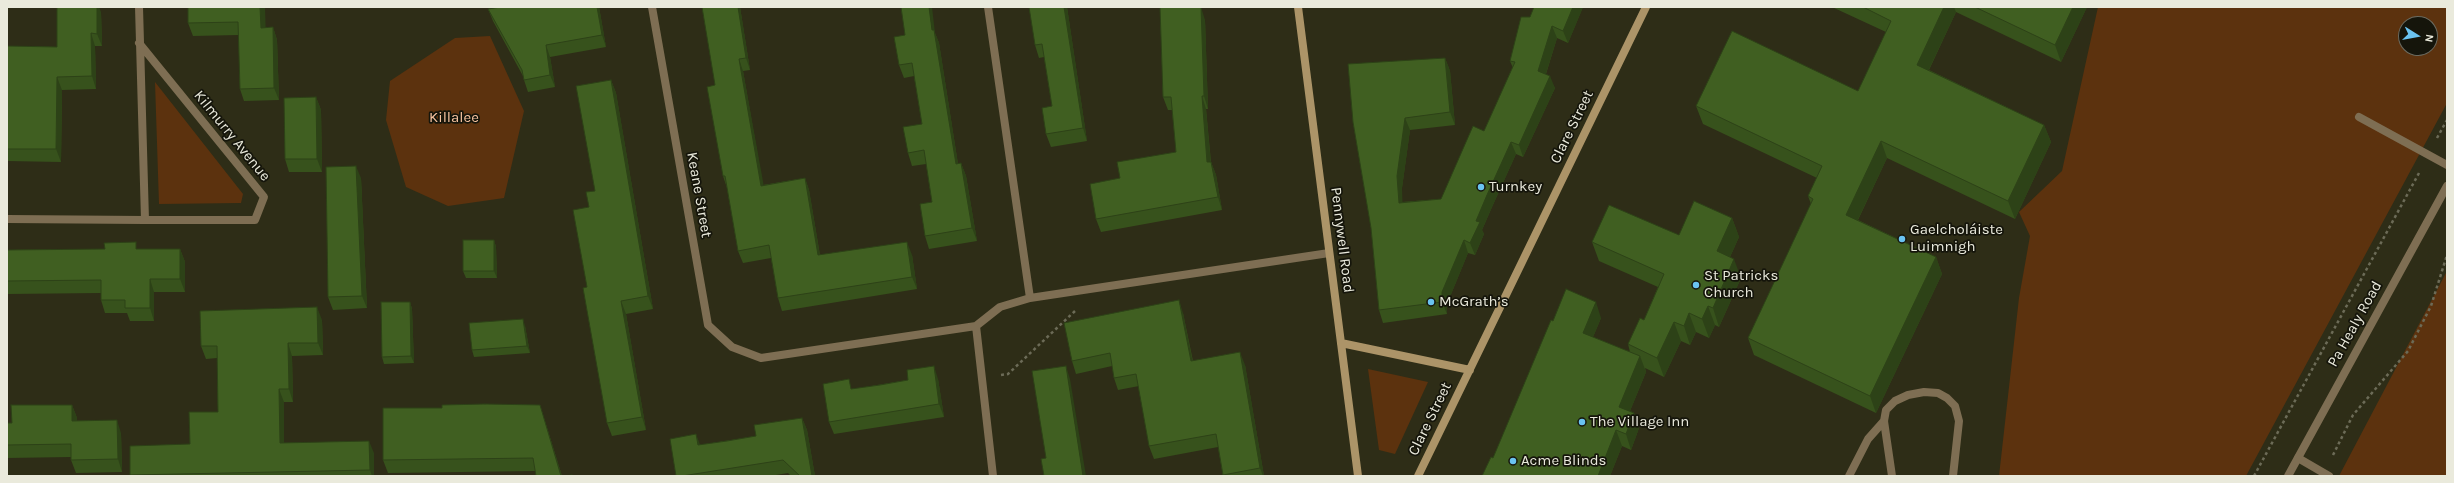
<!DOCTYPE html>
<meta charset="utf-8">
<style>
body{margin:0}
#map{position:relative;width:2454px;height:483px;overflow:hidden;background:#2e2d17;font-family:Karla,sans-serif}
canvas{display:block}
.frame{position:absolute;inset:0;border:8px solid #eaeadc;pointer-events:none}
.north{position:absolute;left:2398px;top:16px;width:40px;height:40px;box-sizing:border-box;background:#15150b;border:1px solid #6a6a5f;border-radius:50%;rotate:101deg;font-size:11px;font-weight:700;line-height:16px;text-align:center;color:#eaeadc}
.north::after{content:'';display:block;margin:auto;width:14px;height:18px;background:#6ac3f1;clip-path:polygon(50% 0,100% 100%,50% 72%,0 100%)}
</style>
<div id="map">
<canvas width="2454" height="483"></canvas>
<div class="frame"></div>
<div class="north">N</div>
</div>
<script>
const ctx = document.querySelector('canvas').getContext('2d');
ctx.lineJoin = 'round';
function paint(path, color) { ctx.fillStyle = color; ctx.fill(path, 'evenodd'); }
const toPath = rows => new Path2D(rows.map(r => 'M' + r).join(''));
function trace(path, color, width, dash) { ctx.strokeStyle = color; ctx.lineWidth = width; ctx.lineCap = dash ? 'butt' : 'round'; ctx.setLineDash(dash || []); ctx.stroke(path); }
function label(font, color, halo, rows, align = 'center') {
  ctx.font = font + ' Karla,sans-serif'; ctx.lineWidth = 3.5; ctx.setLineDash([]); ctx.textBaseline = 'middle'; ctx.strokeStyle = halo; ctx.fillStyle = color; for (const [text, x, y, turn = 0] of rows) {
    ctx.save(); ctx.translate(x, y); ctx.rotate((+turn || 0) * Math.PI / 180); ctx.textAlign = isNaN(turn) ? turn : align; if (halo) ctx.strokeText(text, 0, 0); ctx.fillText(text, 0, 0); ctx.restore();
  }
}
paint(toPath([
 [2098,7,2447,7,2447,103,2246,476,1999,476,2019,298,2030,236,2019,212,2062,171],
 [2406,24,2430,24,2430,48,2406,48],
 [490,36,524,111,504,198,448,206,406,187,386,120,390,81,455,38],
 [155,82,243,194,241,203,159,204],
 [2447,271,2447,476,2339,476],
 [1368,369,1428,382,1395,454,1379,450]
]), '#5c320e');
trace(toPath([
 [2437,138,2447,120],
 [1001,375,1008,374,1075,311],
 [2333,455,2353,415,2408,351,2431,306,2447,255],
 [2254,476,2419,173]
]), '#6c6b57', 2.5, [3, 3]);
trace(toPath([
 [2359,117,2447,165],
 [2298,458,2329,476],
 [1849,476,1868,439,1884,421],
 [1892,476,1884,421,1886,410,1895,401,1908,395,1924,392,1938,393,1947,398,1955,406,1959,421,1953,476]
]), '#7e6e53', 8);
trace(toPath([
 [652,7,708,325,732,347,761,358,976,326,1000,307,1030,298,1329,253],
 [988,7,1030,298],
 [139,43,264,197,255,220,145,220],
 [7,219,145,220,139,7],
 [976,326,993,476],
 [2288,476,2447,186]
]), '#7e6e53', 8);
trace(toPath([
 [1298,7,1358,476],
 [1341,343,1470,370],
 [1418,476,1646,7]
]), '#ac9468', 8);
paint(toPath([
 [188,7,265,7,265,28,273,27,277,40,279,100,244,101,240,89,239,35,193,36,188,23],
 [501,7,599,7,606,47,550,57,555,87,528,92,524,80,523,76,493,21,488,9],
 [740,7,750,70,743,71,763,185,805,178,809,190,820,255,912,255,917,289,782,311,778,298,771,258,743,263,738,251,727,188,723,176,715,85],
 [1067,7,1087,141,1051,147,1046,134,1052,106,1044,57,1039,58,1035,45],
 [1160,7,1193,7,1205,20,1208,109,1206,109,1211,162,1216,175,1222,210,1101,232,1096,219,1120,178,1176,152,1172,110,1168,110,1163,97],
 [1583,7,1568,43,1557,38,1546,74,1555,88,1523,157,1516,154,1492,207,1482,230,1484,234,1475,255,1468,253,1447,304,1447,314,1383,323,1379,310,1371,228,1353,122,1445,58,1450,71,1455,125,1410,130,1402,188,1402,202,1441,199,1484,131,1513,68,1510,61,1530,17],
 [1832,7,2087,7,2061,62,1956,12,1929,70,2044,125,2051,142,2015,219,1887,158,1858,220,1936,257,1942,274,1876,413,1754,355,1748,338,1811,204,1808,196,1817,178,1703,124,1696,106,1858,91,1886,32],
 [101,12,102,46,95,46,96,89,62,90,61,162,7,161,7,46,57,47],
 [935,33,939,43,958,164,961,163,966,176,977,241,929,249,925,236,932,202,926,164,912,166,908,153,922,124,914,76,904,78,899,65],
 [611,80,616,93,653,309,626,314,646,430,612,436,607,423,587,287,589,207,595,191],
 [316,97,321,110,322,172,289,172,285,159],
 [361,178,367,308,333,310,328,297],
 [1732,218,1739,237,1730,257,1741,278,1719,327,1715,325,1709,338,1696,332,1690,345,1681,341,1664,377,1645,368,1646,372,1630,411,1634,413,1639,428,1631,450,1622,446,1610,476,1482,476,1493,458,1553,321,1601,318,1593,337,1630,352,1628,344,1644,320,1658,287,1599,261,1592,242,1679,235],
 [494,240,496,247,497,278,466,278,463,271],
 [138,249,180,249,185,262,185,292,154,292,154,321,130,321,127,313,105,313,101,300,101,293,7,294,7,250],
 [410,302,412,309,414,363,384,364,382,357],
 [1183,313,1193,361,1245,365,1264,476,1223,476,1218,447,1154,459,1149,446,1139,386,1118,390,1114,378,1112,366,1076,374,1072,361],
 [322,320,323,355,292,356,293,402,284,402,284,443,374,453,374,476,131,476,130,475,190,444,218,412,217,358,206,359,201,346],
 [525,326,530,353,474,357,472,350],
 [938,379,944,417,834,434,829,422,853,389,908,380],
 [72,405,77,418,77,421,121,433,122,472,76,473,71,460,71,457,7,458,7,423,12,423],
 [540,405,544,418,562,476,536,476,535,471,388,473,383,460,442,408],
 [802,418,807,430,815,476,791,476,788,473,770,476,676,476,700,445,756,436]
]), '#37521c');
paint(toPath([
 [97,7,99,7,101,12,102,46,97,34],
 [260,7,265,7,266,40,261,28],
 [597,7,599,7,606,47,602,35],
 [738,7,740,7,750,70,746,58],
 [929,7,932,7,935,33,939,43,960,177,956,164,932,30],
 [1064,7,1067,7,1087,141,1083,128],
 [1201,7,1205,20,1208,109,1204,96],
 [1573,7,1583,7,1568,43,1563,31],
 [1944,7,1954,7,1956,12,1923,82,1917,65],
 [2073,7,2087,7,2061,62,2055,45],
 [1552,26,1557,38,1543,83,1538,71],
 [273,27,277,40,279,100,274,88],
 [91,33,95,46,96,89,92,76],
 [546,45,550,57,555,87,550,75],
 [1445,58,1450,71,1455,125,1450,112],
 [739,59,743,71,766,198,761,186],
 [1550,76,1555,88,1523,157,1519,145],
 [57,77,62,90,61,162,56,149],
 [611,80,616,93,653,309,648,296],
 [1202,96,1206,109,1212,176,1207,162],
 [316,97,321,110,322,172,317,159],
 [1405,118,1410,130,1402,188,1403,215,1399,203,1397,176],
 [2044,125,2051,142,2015,219,2008,201],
 [1881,141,1887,158,1852,232,1846,215],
 [1511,142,1516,154,1492,207,1482,230,1484,234,1475,255,1470,243,1476,221,1487,195],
 [1211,162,1216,175,1222,210,1218,197],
 [961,163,966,176,977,241,972,228],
 [356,166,361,178,367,308,362,296],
 [805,178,809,190,822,268,818,255],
 [1732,218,1739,237,1724,270,1717,251],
 [494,240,496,247,497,278,494,271],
 [1464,240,1468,253,1447,304,1447,314,1442,302,1442,292],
 [907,242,912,255,917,289,912,277],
 [180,249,185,262,185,292,180,279],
 [1936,257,1942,274,1876,413,1870,396],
 [1734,259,1741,278,1719,327,1713,308],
 [150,279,154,292,154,321,150,308],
 [1179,300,1183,313,1195,374,1191,361],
 [621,301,626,314,646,430,642,417],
 [410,302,412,309,414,363,411,356],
 [1596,302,1601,318,1588,349,1583,333],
 [1708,306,1715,325,1709,338,1702,319],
 [317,307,322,320,323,355,318,343],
 [1689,313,1696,332,1690,345,1684,326],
 [523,319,525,326,530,353,527,346],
 [1674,322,1681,341,1664,377,1657,358],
 [288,343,292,356,293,402,289,389],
 [1240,352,1245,365,1264,476,1263,476,1260,468],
 [1640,356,1646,372,1625,423,1619,407],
 [934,366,938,379,944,417,939,404],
 [1066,366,1070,379,1086,476,1083,476],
 [279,389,284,402,284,455,280,443],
 [72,405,77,418,77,434,72,421],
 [540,405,544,418,562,476,561,476],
 [1634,413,1639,428,1631,450,1626,434],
 [802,418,807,430,815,476,812,476],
 [117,420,121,433,122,472,118,459],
 [1616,430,1622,446,1610,476,1598,476],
 [696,434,701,447,698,445],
 [369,441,374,453,374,476,372,476,370,470]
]), '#2d4217');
const building = toPath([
 [57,7,97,7,97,34,91,33,92,76,57,77,56,149,7,149,7,46,57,47,57,7],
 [188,7,260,7,261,28,273,27,274,88,240,89,238,22,188,23,188,7],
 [501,7,597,7,602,35,546,45,550,75,524,80,522,70,488,9,501,7],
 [702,7,738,7,746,58,739,59,761,186,805,178,818,255,907,242,912,277,778,298,769,245,738,251,725,176,723,176,707,87,715,85,702,7],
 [901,7,929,7,932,30,934,30,956,164,961,163,972,228,925,236,920,204,932,202,924,150,908,153,903,127,922,124,912,63,899,65,894,37,905,35,901,7],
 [1029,7,1064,7,1083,128,1046,134,1042,108,1052,106,1042,44,1035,45,1029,7],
 [1160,7,1201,7,1204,96,1202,96,1207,162,1211,162,1218,197,1096,219,1090,184,1120,178,1117,162,1176,152,1171,97,1163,97,1160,7],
 [1534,7,1573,7,1563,31,1552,26,1538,71,1550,76,1519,145,1511,142,1487,195,1476,221,1480,222,1470,243,1464,240,1442,292,1442,302,1379,310,1371,228,1353,122,1348,64,1445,58,1450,112,1405,118,1397,176,1399,203,1441,199,1473,126,1484,131,1515,62,1510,61,1521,17,1530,17,1534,7],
 [1863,7,1944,7,1917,65,2044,125,2008,201,1881,141,1846,215,1936,257,1870,396,1748,338,1813,199,1808,196,1822,166,1696,106,1732,31,1858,91,1891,21,1863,7],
 [1975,7,2073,7,2055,45,1975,7],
 [611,80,648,296,621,301,642,417,607,423,583,288,587,287,573,210,589,207,586,192,595,191,576,86,611,80],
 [316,97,317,159,285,159,284,98,316,97],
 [356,166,362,296,328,297,326,167,356,166],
 [1694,201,1732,218,1717,251,1734,259,1713,308,1708,306,1702,319,1689,313,1684,326,1674,322,1657,358,1628,344,1640,318,1644,320,1664,274,1592,242,1609,205,1679,235,1694,201],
 [463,240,494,240,494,271,463,271,463,240],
 [136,242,136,249,180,249,180,279,150,279,150,308,125,308,125,300,101,300,101,280,7,281,7,250,105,249,104,243,136,242],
 [1566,289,1596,302,1583,333,1640,356,1619,407,1634,413,1626,434,1616,430,1598,476,1482,476,1491,457,1493,458,1551,320,1553,321,1566,289],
 [1179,300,1191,361,1240,352,1260,468,1223,475,1216,434,1149,446,1136,374,1114,378,1110,353,1072,361,1064,323,1179,300],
 [381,302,410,302,411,356,382,357,381,302],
 [317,307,318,343,288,343,289,389,279,389,280,443,369,441,370,470,130,475,130,446,190,444,189,412,218,412,217,346,201,346,200,311,317,307],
 [523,319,527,346,472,350,469,323,523,319],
 [934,366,939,404,829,422,823,384,849,379,851,389,880,385,908,380,907,370,934,366],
 [1066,366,1083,476,1044,476,1041,459,1046,458,1032,371,1066,366],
 [485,404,540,405,561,476,536,476,533,458,383,460,383,408,442,408,442,405,485,404],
 [11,405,72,405,72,421,117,420,118,459,71,460,71,444,7,445,7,423,12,423,11,405],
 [802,418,812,476,800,476,783,460,682,476,676,476,670,439,696,434,698,445,727,441,756,436,754,425,802,418],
 [572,475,572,476,564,476,572,475]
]);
paint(building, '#405f21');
trace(building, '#2d4217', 1);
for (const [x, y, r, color] of [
 [1481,187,4,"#6ac3f1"],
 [1902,239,4,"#6ac3f1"],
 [1696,285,4,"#6ac3f1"],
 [1431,302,4,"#6ac3f1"],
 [1582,422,4,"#6ac3f1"],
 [1513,461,4,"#6ac3f1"]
]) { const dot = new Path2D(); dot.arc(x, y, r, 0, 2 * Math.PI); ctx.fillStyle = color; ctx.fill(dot); trace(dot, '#15150b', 1.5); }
label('15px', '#f8c4a0', '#15150b', [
 ["Killalee",454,118]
]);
label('15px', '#eaeadc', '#15150b', [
 ["Clare Street",1572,127,-64],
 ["Kilmurry Avenue",232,136,51],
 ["Keane Street",699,195,80],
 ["Pennywell Road",1342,240,83],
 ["Pa Healy Road",2355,324,-61],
 ["Clare Street",1430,419,-64]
]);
label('15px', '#eaeadc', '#15150b', [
 ["Turnkey",1489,187],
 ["Gaelcholáiste",1910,230],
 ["Luimnigh",1910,247],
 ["St Patricks",1704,276],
 ["Church",1704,293],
 ["McGrath’s",1439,302],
 ["The Village Inn",1590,422],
 ["Acme Blinds",1521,461]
], 'left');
</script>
